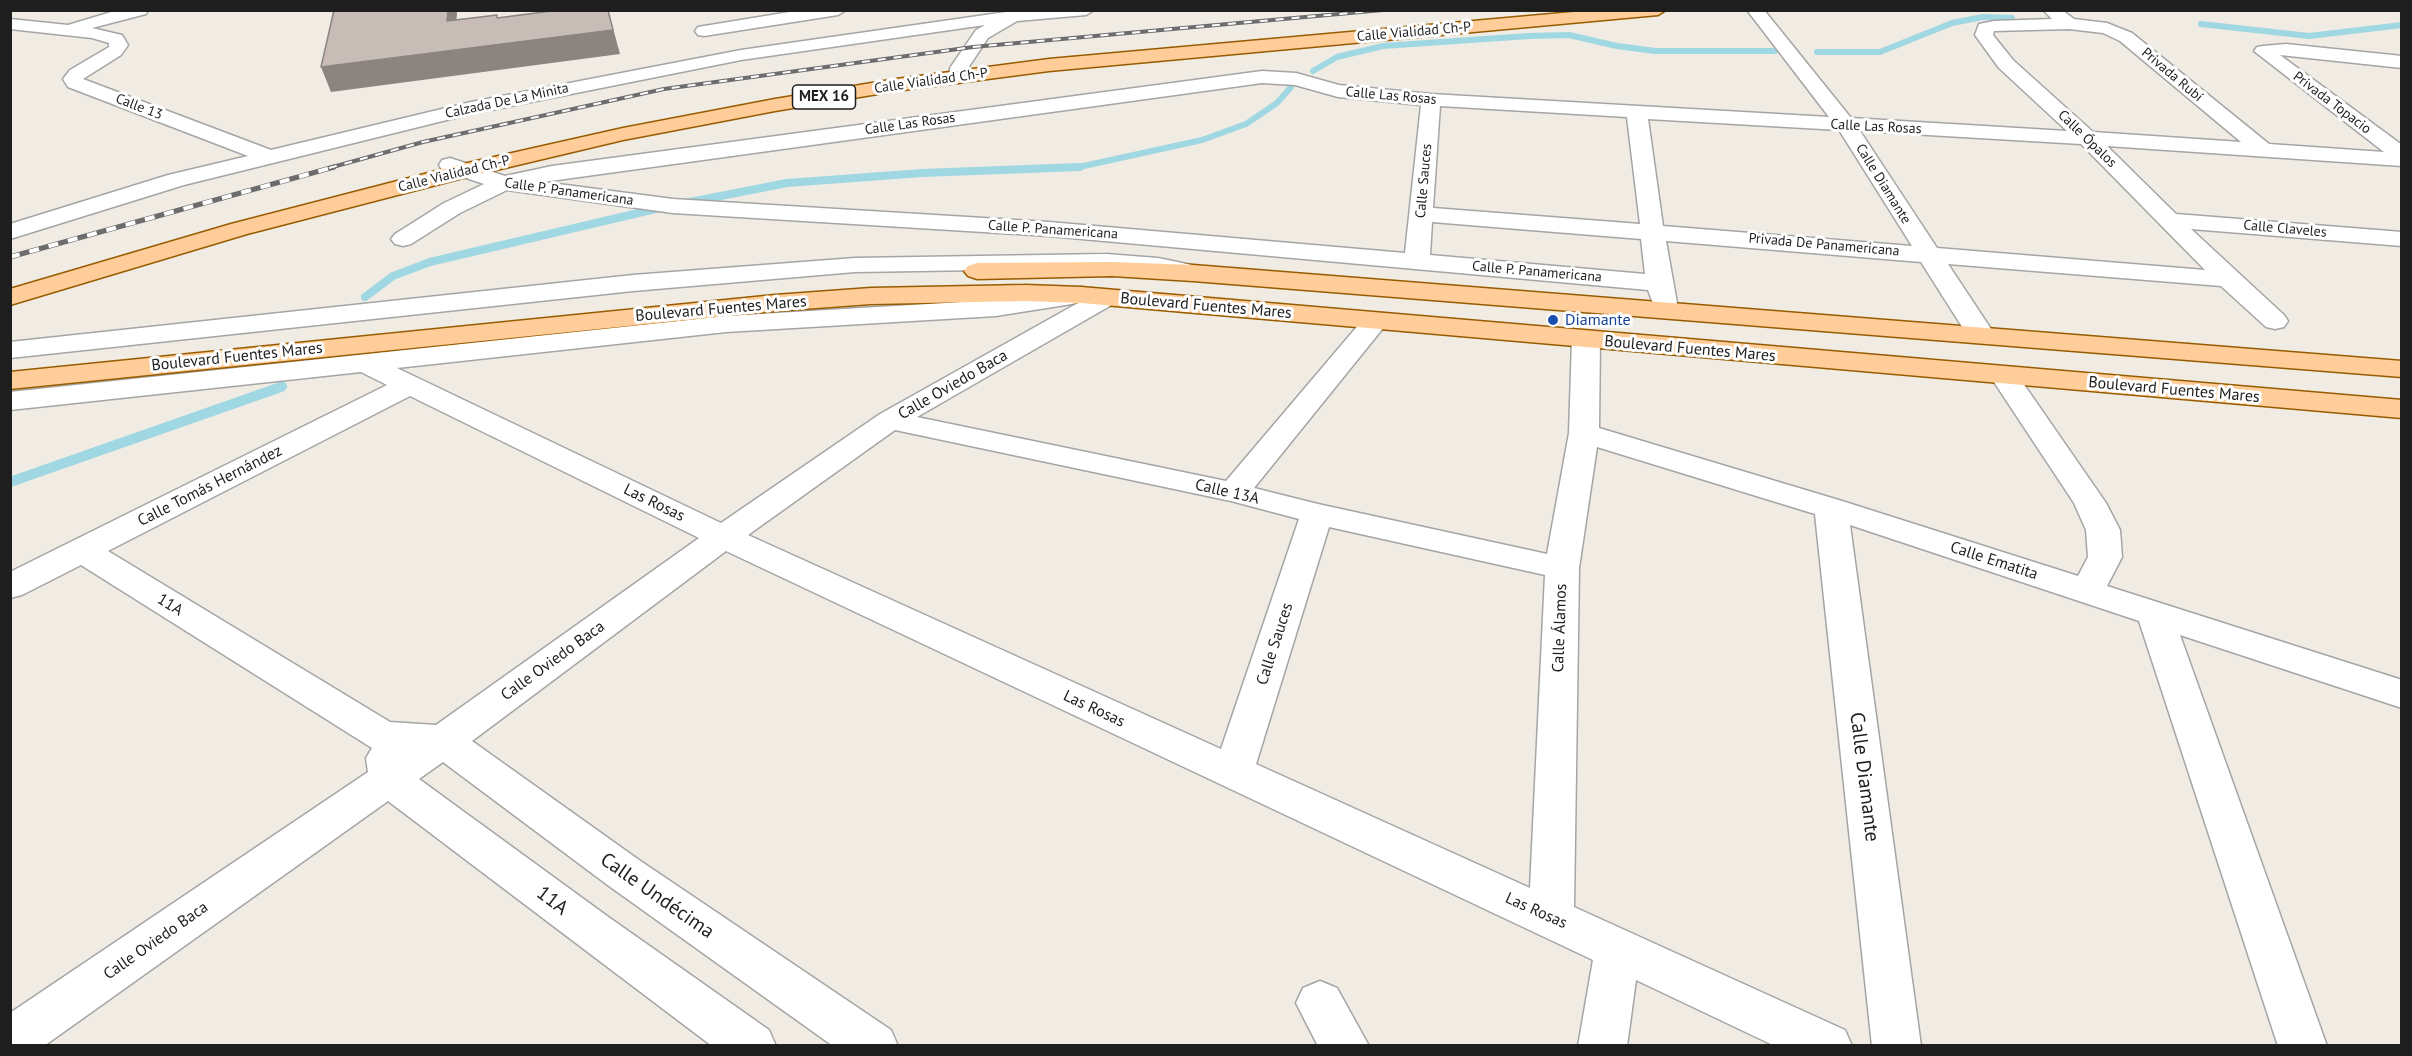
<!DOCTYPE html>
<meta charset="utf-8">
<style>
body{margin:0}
#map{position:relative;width:2412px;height:1056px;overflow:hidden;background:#f0ebe3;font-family:"PT Sans",sans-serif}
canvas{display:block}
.frame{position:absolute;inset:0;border:12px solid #1e1e1e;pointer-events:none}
</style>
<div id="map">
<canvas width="2412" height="1056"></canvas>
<div class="frame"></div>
</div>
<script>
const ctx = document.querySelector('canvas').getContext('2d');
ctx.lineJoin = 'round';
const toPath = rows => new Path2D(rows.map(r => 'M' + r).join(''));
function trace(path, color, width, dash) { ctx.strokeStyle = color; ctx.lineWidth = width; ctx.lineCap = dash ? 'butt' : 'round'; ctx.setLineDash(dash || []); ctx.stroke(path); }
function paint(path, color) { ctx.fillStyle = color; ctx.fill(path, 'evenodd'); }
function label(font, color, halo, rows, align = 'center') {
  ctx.font = font + ' "PT Sans",sans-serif'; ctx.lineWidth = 6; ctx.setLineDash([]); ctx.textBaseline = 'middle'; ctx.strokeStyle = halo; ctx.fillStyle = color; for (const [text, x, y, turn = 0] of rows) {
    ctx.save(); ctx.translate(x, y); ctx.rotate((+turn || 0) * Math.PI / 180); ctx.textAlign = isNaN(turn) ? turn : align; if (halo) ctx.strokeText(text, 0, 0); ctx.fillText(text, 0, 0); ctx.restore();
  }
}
trace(toPath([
 [2201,24,2309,36,2402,25],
 [1817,52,1880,52,1952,23,1983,17,2012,18],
 [1313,71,1337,57,1383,46,1529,36,1569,35,1617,46,1655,51,1775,51],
 [1046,168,1079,167,1202,140,1246,124,1277,103,1291,87]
]), '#9fd7e2', 6);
trace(toPath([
 [685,203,787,183,922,173,1080,167],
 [365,297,393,276,430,262,664,207],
 [277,388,283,386]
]), '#9fd7e2', 8);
trace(toPath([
 [10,482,281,387]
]), '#9fd7e2', 10);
const minor = toPath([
 [118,10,148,10,146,14,92,28,122,35,128,45,121,55,83,79,271,150,471,102,741,50,1013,11,1094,10,1086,15,1017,21,988,38,968,68,968,77,966,81,959,83,952,81,950,77,950,68,976,30,985,25,741,60,471,114,184,185,10,239,10,224,168,175,248,156,68,87,63,79,70,70,109,47,109,43,92,38,10,29,10,19,68,25,118,10],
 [802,10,846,10,838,15,704,36,698,35,695,31,698,27,704,26,802,10],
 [1747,10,1764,10,1851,118,2067,131,1999,68,1975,35,1979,24,1994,21,2052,19,2043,10,2062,10,2074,19,2107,23,2132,33,2269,144,2384,152,2254,51,2257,47,2263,46,2286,44,2402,56,2402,68,2280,55,2402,145,2402,166,2107,146,2176,214,2402,232,2402,246,2191,229,2284,315,2288,321,2284,327,2275,329,2266,327,2221,286,1948,264,1995,335,1991,341,1981,343,1971,341,1921,262,1666,241,1677,303,1673,309,1664,311,1655,309,1648,290,1049,236,673,213,507,190,460,213,411,244,403,246,395,244,391,239,395,234,444,203,484,184,442,170,439,165,442,160,450,158,505,176,552,166,1262,71,1296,73,1339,85,1431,94,1829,117,1747,10],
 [2069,29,2103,33,2120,41,2241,142,2093,132,2013,60,1993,35,1994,31,2069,29],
 [1262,83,1295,85,1338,97,1421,105,1405,253,1049,222,673,199,543,182,1262,83],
 [1440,106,1627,117,1640,224,1433,208,1440,106],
 [1648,119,1839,130,1912,246,1663,226,1648,119],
 [1860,131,2081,144,2205,270,1937,248,1860,131],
 [1432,222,1641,239,1645,274,1430,255,1432,222],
 [1106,254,1158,258,1192,265,1195,270,1192,275,1183,277,1158,272,1106,268,855,272,633,291,10,358,10,342,633,275,855,258,1106,254],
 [1081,287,1090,290,1093,294,1106,290,1115,293,1119,298,1115,303,917,417,1226,481,1366,316,1375,314,1384,316,1388,322,1254,488,1318,504,1547,554,1569,433,1572,340,1576,334,1586,332,1596,334,1600,340,1599,428,1842,501,2078,576,2088,557,2086,530,2074,503,1990,376,1994,370,2004,368,2014,370,2106,503,2120,530,2122,557,2107,586,2402,680,2402,708,2180,635,2327,1046,2278,1046,2139,621,1850,525,1921,1046,1872,1046,1815,514,1597,447,1579,568,1574,907,1845,1030,1852,1046,1775,1046,1636,980,1627,1046,1578,1046,1593,960,726,551,472,741,639,860,891,1030,898,1046,833,1046,609,886,443,762,419,779,607,916,769,1030,776,1046,712,1046,388,801,44,1046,10,1046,10,1013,368,772,366,758,372,748,81,565,22,595,10,598,10,572,387,385,361,372,10,410,10,392,726,316,996,300,1081,287],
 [1078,303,880,414,721,523,397,368,726,332,996,316,1078,303],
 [410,396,699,538,436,725,390,722,108,551,410,396],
 [895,430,1231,501,1299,519,1221,749,748,535,895,430],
 [1329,527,1545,575,1530,888,1256,764,1329,527],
 [1320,981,1337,988,1369,1046,1318,1046,1296,1003,1303,988,1320,981]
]);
const major = toPath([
 [1596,10,1666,10,1658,15,1049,71,896,91,775,111,623,140,467,177,247,234,10,305,10,289,231,224,463,164,623,128,775,99,896,79,1049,59,1596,10],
 [1112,262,1193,265,2402,361,2402,377,1193,281,1112,276,977,279,968,276,964,271,968,266,977,263,1112,262],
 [1025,285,1081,287,2402,400,2402,418,1081,303,1025,301,871,304,775,311,10,389,10,372,775,295,871,288,1025,285]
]);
trace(minor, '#a5a5a5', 3);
trace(major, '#985c00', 3);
paint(minor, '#fff');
paint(major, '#ffcd99');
const railFar1 = toPath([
 [329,168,423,142,664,89,973,47,1383,10]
]);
const rail = toPath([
 [10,257,334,167]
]);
trace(railFar1, '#6c6c6c', 4);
trace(rail, '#6c6c6c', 5);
trace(railFar1, '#fff', 2, [8]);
trace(rail, '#fff', 4, [10]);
paint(toPath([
 [448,10,456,10,457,12,455,44,447,21],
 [608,10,620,54,331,92,321,67]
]), '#8c847f');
const building = toPath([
 [334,10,448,10,447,21,497,15,497,18,559,10,608,10,613,30,321,67,334,10]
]);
paint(building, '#c8bcb6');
trace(building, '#8c847f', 1.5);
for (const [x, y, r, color] of [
 [1553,320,6,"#1a4fb4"]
]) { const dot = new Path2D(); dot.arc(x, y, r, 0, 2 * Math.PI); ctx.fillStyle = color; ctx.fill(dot); trace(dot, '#fff', 2); }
label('14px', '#1e1e1e', '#fff', [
 ["Calle Vialidad Ch-P",1414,32,-5],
 ["Privada Rubí",2172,75,40],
 ["Calle Vialidad Ch-P",931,81,-8],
 ["Calle Las Rosas",1391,96,5],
 ["Calzada De La Minita",507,101,-12],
 ["Privada Topacio",2332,103,37],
 ["Calle 13",139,107,21],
 ["Calle Las Rosas",910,124,-8],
 ["Calle Las Rosas",1876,127,3],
 ["Calle Ópalos",2087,139,44],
 ["Calle Vialidad Ch-P",454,174,-14],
 ["Calle Sauces",1424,181,-85],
 ["Calle Diamante",1883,184,58],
 ["Calle P. Panamericana",569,192,8],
 ["Calle Claveles",2285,229,5],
 ["Calle P. Panamericana",1053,230,4],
 ["Privada De Panamericana",1824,245,5],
 ["Calle P. Panamericana",1537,272,5]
]);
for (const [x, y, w] of [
 [824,97,63]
]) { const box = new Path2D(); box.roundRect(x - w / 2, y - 12, w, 24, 4.5); ctx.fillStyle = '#fff'; ctx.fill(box); trace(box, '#1e1e1e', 1.5); }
label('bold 15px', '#1e1e1e', null, [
 ["MEX 16",824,97]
]);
label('16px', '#1e1e1e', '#fff', [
 ["Boulevard Fuentes Mares",1206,306,5],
 ["Boulevard Fuentes Mares",721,309,-5],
 ["Boulevard Fuentes Mares",1690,349,5],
 ["Boulevard Fuentes Mares",237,357,-6],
 ["Calle Oviedo Baca",953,385,-30],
 ["Boulevard Fuentes Mares",2174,390,5],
 ["Calle Tomás Hernández",210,486,-27],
 ["Calle 13A",1227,492,13],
 ["Las Rosas",654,503,26],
 ["Calle Ematita",1994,561,18],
 ["11A",170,605,32],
 ["Calle Álamos",1560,628,-88],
 ["Calle Sauces",1275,644,-72],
 ["Calle Oviedo Baca",553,661,-36],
 ["Las Rosas",1094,709,25],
 ["Las Rosas",1536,911,24],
 ["Calle Oviedo Baca",156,941,-35]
]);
label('16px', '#164399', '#fff', [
 ["Diamante",1565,320]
], 'left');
label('20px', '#1e1e1e', '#fff', [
 ["Calle Diamante",1864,777,83],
 ["Calle Undécima",657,896,35],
 ["11A",552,901,37]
]);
</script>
